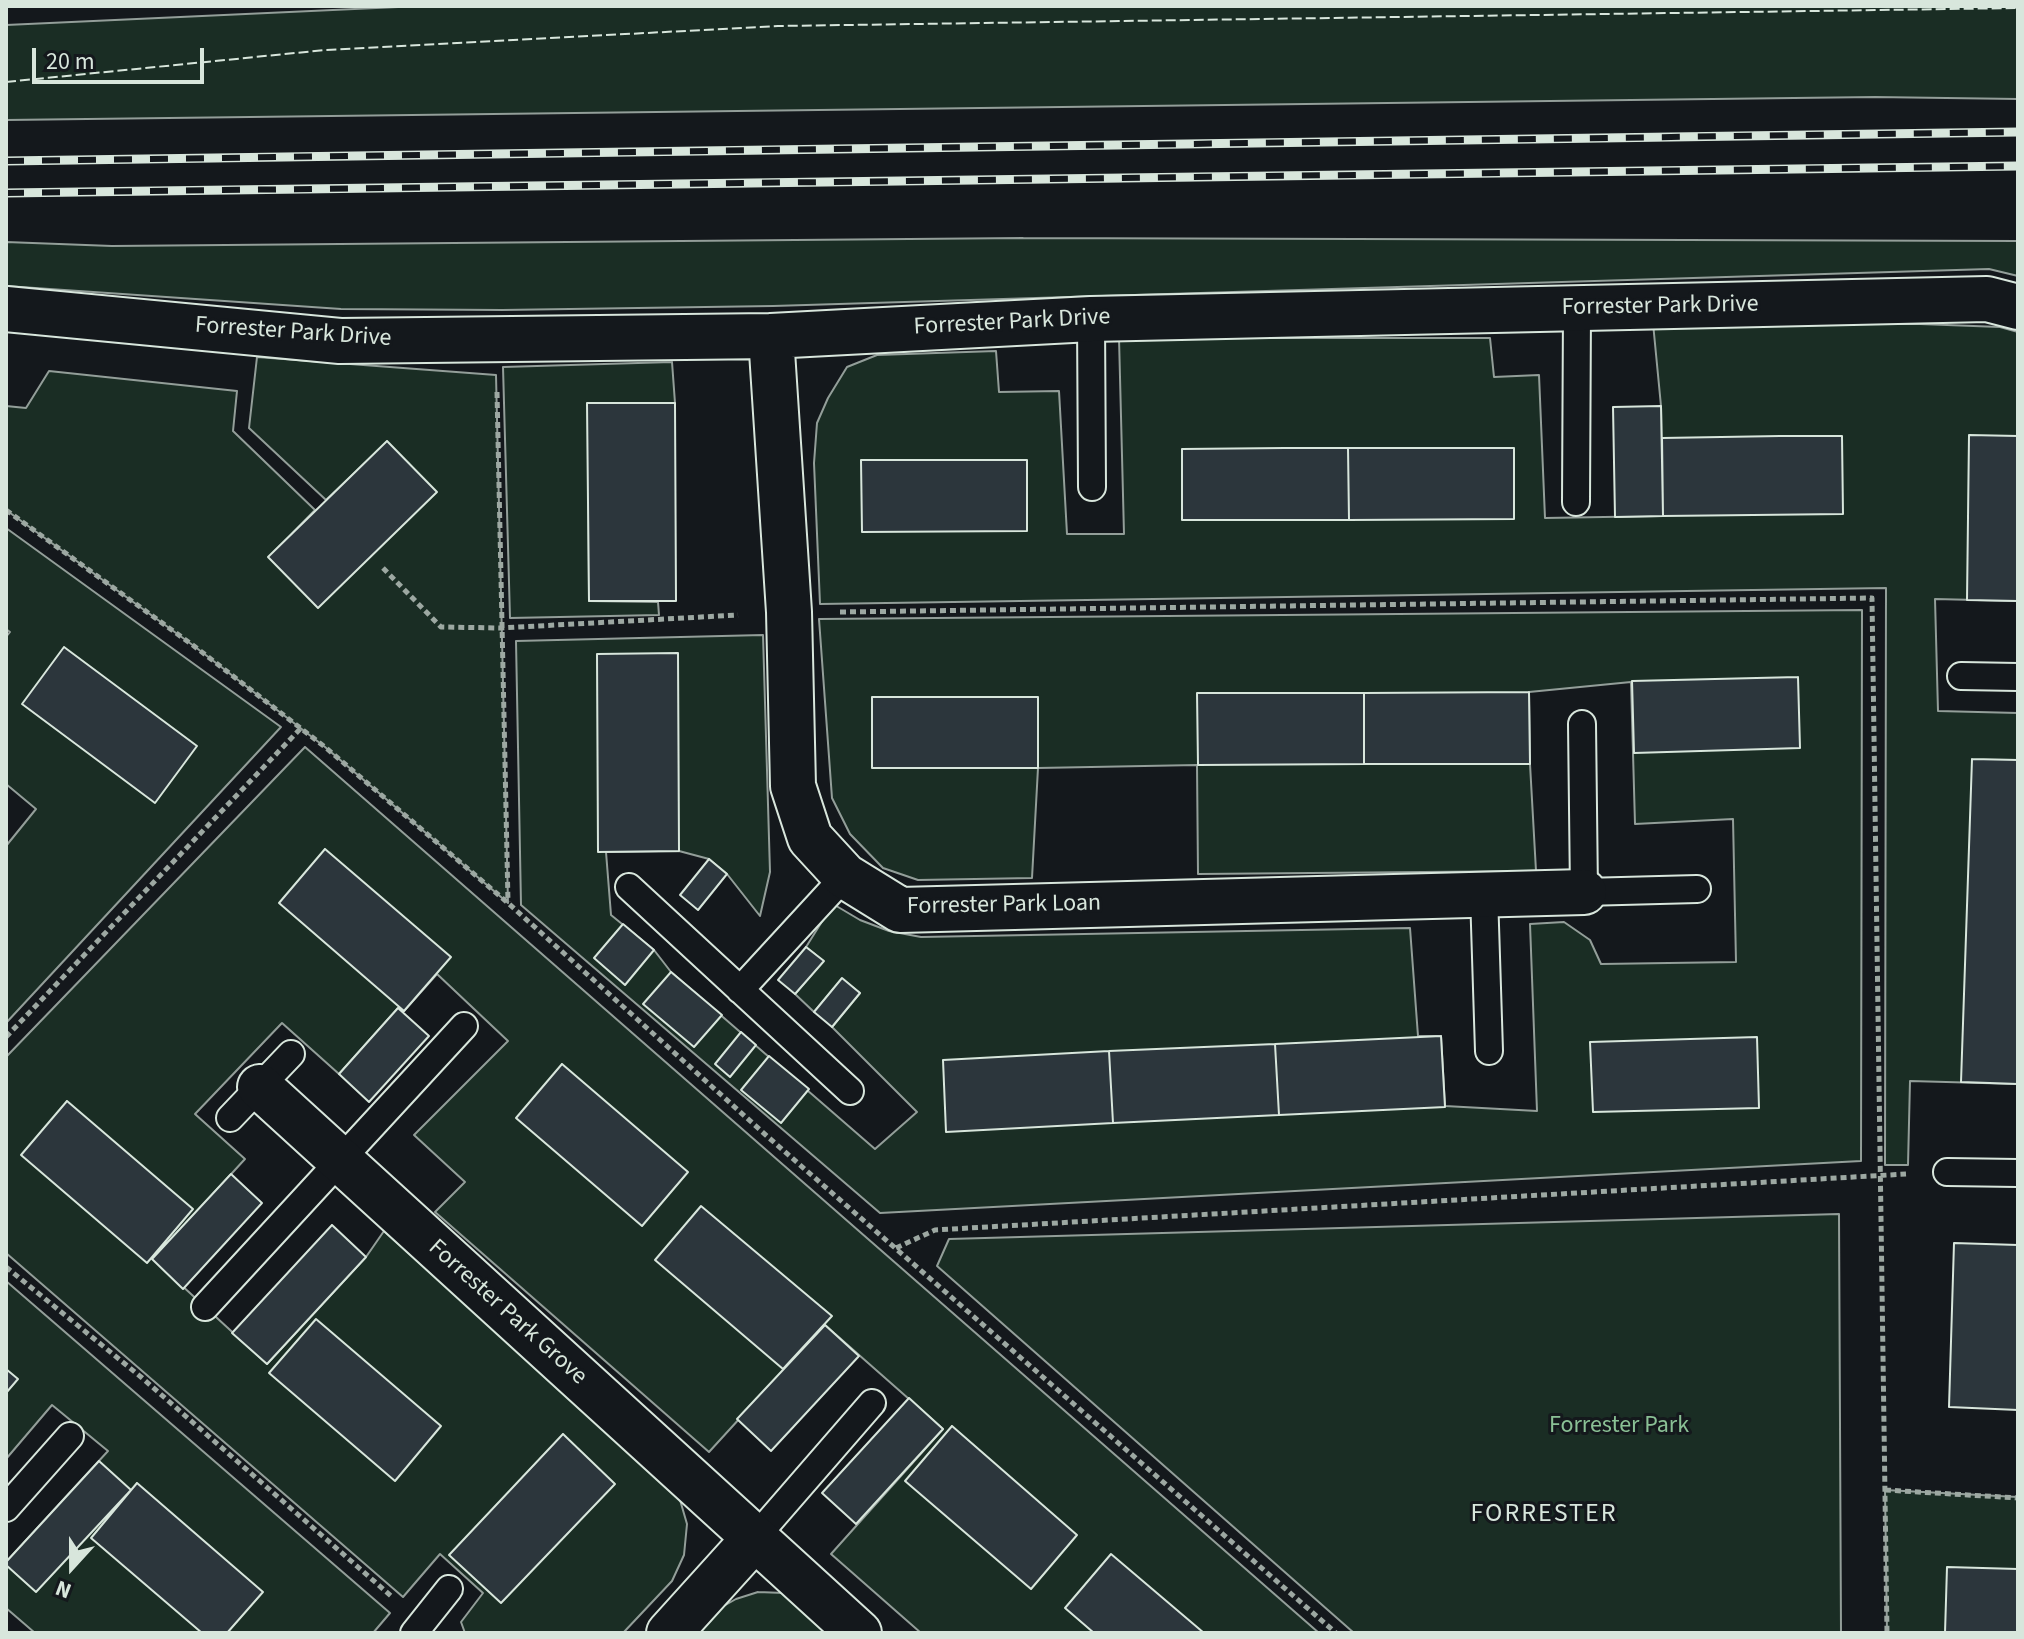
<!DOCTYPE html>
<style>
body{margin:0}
#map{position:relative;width:2024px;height:1639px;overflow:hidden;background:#14181c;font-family:"Source Sans 3",sans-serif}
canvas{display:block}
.frame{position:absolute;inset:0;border:8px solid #d8e6dc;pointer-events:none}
.north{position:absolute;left:32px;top:1527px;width:80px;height:80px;-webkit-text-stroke:6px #14181c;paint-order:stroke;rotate:201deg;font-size:22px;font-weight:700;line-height:32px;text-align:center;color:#d8e6dc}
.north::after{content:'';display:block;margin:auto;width:28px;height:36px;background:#d8e6dc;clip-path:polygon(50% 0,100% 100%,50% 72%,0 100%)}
.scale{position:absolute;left:32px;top:48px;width:172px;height:36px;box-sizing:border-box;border:4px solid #d8e6dc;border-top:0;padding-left:10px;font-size:24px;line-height:28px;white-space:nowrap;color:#d8e6dc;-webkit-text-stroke:6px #14181c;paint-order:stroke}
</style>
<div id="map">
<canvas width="2024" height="1639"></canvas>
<div class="frame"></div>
<div class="north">N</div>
<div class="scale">20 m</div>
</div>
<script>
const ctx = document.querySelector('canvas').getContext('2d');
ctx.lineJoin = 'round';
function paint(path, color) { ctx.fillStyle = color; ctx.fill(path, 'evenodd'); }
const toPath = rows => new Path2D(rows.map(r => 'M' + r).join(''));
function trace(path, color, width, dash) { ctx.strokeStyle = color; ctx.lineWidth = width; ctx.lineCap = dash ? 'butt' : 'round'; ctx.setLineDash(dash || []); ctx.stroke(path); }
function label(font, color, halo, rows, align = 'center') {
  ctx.font = font + ' "Source Sans 3",sans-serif'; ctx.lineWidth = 6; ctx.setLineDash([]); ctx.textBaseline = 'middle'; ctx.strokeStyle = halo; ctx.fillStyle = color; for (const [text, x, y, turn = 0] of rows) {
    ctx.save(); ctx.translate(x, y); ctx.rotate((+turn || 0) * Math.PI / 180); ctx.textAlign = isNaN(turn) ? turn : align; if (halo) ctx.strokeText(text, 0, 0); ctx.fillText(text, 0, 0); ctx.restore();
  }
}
const green = toPath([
 [420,6,2018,6,2018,99,1875,97,6,120,6,25,420,6],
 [1023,238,2018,241,2018,276,1989,269,773,306,502,310,341,309,6,286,6,242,112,246,1023,238],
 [1653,323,1920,324,2000,327,2018,332,2018,601,1935,599,1938,711,2018,713,2018,1084,1910,1081,1908,1165,1885,1165,1886,588,820,604,814,463,817,423,828,398,847,367,877,355,996,351,999,392,1059,391,1067,534,1124,534,1119,338,1490,338,1494,377,1539,375,1545,518,1663,516,1661,406,1653,323],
 [257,357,496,375,508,903,325,747,194,646,6,510,6,406,26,408,49,371,237,391,233,431,315,510,269,557,387,442,326,500,249,428,257,357],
 [672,362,675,403,588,404,589,601,658,602,659,615,510,618,503,367,672,362],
 [6,528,281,727,6,1023,6,846,36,809,6,784,6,637,10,632,6,629,6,528],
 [1862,610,1861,1161,880,1213,521,905,516,641,763,635,770,872,760,916,727,874,709,859,679,851,606,852,611,915,654,950,671,972,875,1149,917,1112,832,1027,860,993,842,979,814,1012,795,994,823,961,806,947,833,904,860,920,889,931,921,937,1410,928,1418,1036,1441,1036,1445,1106,1537,1111,1530,924,1564,922,1590,940,1601,964,1736,962,1733,819,1635,824,1631,682,1529,692,1530,764,1536,871,1198,874,1197,765,1038,768,1032,878,918,880,883,868,850,834,832,798,819,619,1862,610],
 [305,747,1319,1633,921,1633,831,1554,943,1429,825,1325,709,1452,435,1212,465,1182,414,1135,508,1041,437,974,404,1011,398,1008,339,1074,282,1023,195,1114,245,1159,153,1259,267,1364,366,1257,384,1231,678,1493,687,1524,684,1555,672,1581,623,1633,465,1633,461,1622,483,1593,440,1554,403,1597,6,1253,6,1057,305,747],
 [1839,1214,1841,1633,1354,1633,937,1266,949,1239,1839,1214],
 [6,1281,390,1613,373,1633,35,1633,6,1608,6,1562,108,1451,52,1405,6,1459,6,1281],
 [1885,1490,2018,1497,2018,1633,1887,1633,1885,1490],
 [758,1592,784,1593,840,1633,695,1633,713,1612,736,1599,758,1592]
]);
paint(green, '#1a2d24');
trace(green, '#939e99', 2);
const building = toPath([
 [587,403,675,403,676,601,589,601,587,403],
 [1661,406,1663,516,1615,517,1613,407,1661,406],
 [1969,435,2018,436,2018,601,1967,600,1969,435],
 [1780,436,1842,436,1843,514,1663,516,1662,438,1780,436],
 [387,441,437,492,318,608,268,557,387,441],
 [1285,448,1348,448,1349,520,1182,520,1182,449,1285,448],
 [1348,448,1514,448,1514,519,1349,520,1348,448],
 [861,460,1027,460,1027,531,862,532,861,460],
 [64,647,197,746,155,803,22,704,64,647],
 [678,653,679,851,598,852,597,654,678,653],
 [1798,677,1800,748,1634,753,1632,681,1798,677],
 [1529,692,1530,764,1364,764,1364,693,1529,692],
 [1197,693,1364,693,1364,764,1198,765,1197,693],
 [872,697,1038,697,1038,768,872,768,872,697],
 [1972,759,2018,760,2018,1084,1961,1082,1972,759],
 [325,849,451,957,404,1011,279,903,325,849],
 [709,859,727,874,698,910,680,895,709,859],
 [623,924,654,950,625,985,594,958,623,924],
 [806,947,824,961,795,994,778,980,806,947],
 [671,972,722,1015,694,1047,643,1004,671,972],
 [842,978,860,993,832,1027,814,1012,842,978],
 [398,1008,429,1036,369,1102,339,1074,398,1008],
 [741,1032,756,1045,730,1077,715,1064,741,1032],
 [1441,1036,1445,1107,1279,1115,1275,1044,1441,1036],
 [1757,1037,1759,1108,1593,1112,1590,1042,1757,1037],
 [1275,1044,1279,1115,1113,1123,1109,1051,1275,1044],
 [1109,1051,1113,1123,946,1132,943,1060,1109,1051],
 [769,1056,809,1089,781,1123,741,1090,769,1056],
 [562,1064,688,1172,642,1226,516,1118,562,1064],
 [67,1101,193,1209,147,1263,21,1155,67,1101],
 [231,1174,262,1203,183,1289,152,1259,231,1174],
 [701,1206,832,1316,783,1369,655,1260,701,1206],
 [332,1225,366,1257,267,1364,232,1333,332,1225],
 [1954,1243,2018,1245,2018,1410,1949,1407,1954,1243],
 [316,1319,441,1426,395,1481,269,1373,316,1319],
 [825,1325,859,1356,771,1451,737,1419,825,1325],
 [6,1369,18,1379,6,1393,6,1369],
 [909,1398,943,1429,856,1524,822,1493,909,1398],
 [952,1426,1077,1535,1031,1589,905,1481,952,1426],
 [563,1434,615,1484,501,1603,449,1555,563,1434],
 [99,1461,131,1490,36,1592,6,1565,6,1562,99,1461],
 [137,1483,263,1592,227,1633,202,1633,91,1538,137,1483],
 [1111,1554,1204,1633,1094,1633,1065,1608,1111,1554],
 [1947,1567,2018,1569,2018,1633,1945,1633,1947,1567]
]);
paint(building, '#2c363c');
trace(building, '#d8e6dc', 2);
const service = toPath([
 [1091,319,1092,487],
 [1576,502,1577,309],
 [1961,676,2018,677],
 [1582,724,1584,892,1697,889],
 [629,887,850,1091],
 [1484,894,1489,1051],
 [740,990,845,876],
 [230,1118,291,1054],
 [1947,1172,2018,1173],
 [205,1307,464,1026],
 [6,1508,70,1436],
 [754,1539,872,1403],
 [414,1633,449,1589]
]);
const minor = toPath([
 [6,309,340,341,771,336,1091,319,1987,299,2018,307],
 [771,336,789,612,793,786,810,838,845,876,900,910,1584,892],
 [260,1087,859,1633],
 [669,1633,754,1539]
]);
trace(service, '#d8e6dc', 30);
trace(minor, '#d8e6dc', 48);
trace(toPath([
 [497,392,508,902],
 [6,510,194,646,325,747,508,903,768,1137,1336,1633],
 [383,568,441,627,501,628,738,615],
 [840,612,1872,598,1887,1633],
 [6,1037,301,728],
 [896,1248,935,1230,1906,1174],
 [6,1267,141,1377,391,1596],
 [1885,1490,2018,1498]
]), '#9da8a2', 5, [6, 4]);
trace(service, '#14181c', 26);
trace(minor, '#14181c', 44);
const rail = toPath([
 [6,161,2018,132],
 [6,193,2018,166]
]);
trace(rail, '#d8e6dc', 9);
trace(rail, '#14181c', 6, [18]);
trace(toPath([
 [6,82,325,50,778,26,2018,8]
]), '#d8e6dc', 2, [10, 4]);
label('24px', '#d8e6dc', '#14181c', [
 ["Forrester Park Drive",1660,307,-1],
 ["Forrester Park Drive",1012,323,-3],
 ["Forrester Park Drive",293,333,4],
 ["Forrester Park Loan",1004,906,-1],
 ["Forrester Park Grove",507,1313,42]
]);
label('24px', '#8ac095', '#14181c', [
 ["Forrester Park",1619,1427]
]);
ctx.letterSpacing = '2px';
label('26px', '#d8e6dc', '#14181c', [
 ["FORRESTER",1544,1515]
]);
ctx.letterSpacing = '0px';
</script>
